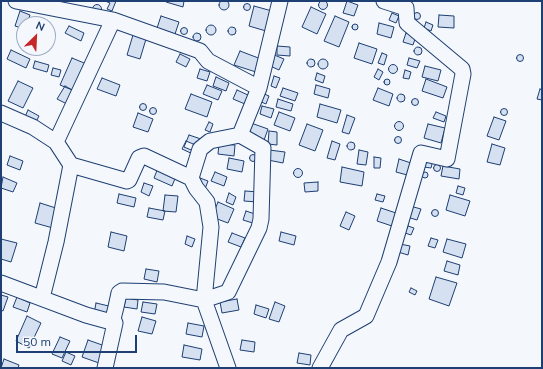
<!DOCTYPE html>
<style>
body{margin:0}
#map{position:relative;width:543px;height:369px;overflow:hidden;background:#f4f7fb;font-family:Mulish,sans-serif}
canvas{display:block}
.frame{position:absolute;inset:0;border:2px solid #1d3f73;pointer-events:none}
.north{position:absolute;left:16px;top:16px;width:40px;height:40px;box-sizing:border-box;background:#f4f7fb;border:1px solid #9eadc5;border-radius:50%;rotate:24deg;font-size:11px;font-weight:700;line-height:16px;text-align:center;color:#1d3f73}
.north::after{content:'';display:block;margin:auto;width:14px;height:18px;background:#c62828;clip-path:polygon(50% 0,100% 100%,50% 72%,0 100%)}
.scale{position:absolute;left:16px;top:335px;width:121px;height:18px;box-sizing:border-box;border:2px solid #1d3f73;border-top:0;padding-left:5px;font-size:12px;line-height:14px;white-space:nowrap;color:#1d3f73;-webkit-text-stroke:3px #f4f7fb;paint-order:stroke}
</style>
<div id="map">
<canvas width="543" height="369"></canvas>
<div class="frame"></div>
<div class="north">N</div>
<div class="scale">50 m</div>
</div>
<script>
const ctx = document.querySelector('canvas').getContext('2d');
ctx.lineJoin = 'round';
function paint(path, color) { ctx.fillStyle = color; ctx.fill(path, 'evenodd'); }
const toPath = rows => new Path2D(rows.map(r => 'M' + r).join(''));
function trace(path, color, width, dash) { ctx.strokeStyle = color; ctx.lineWidth = width; ctx.lineCap = dash ? 'butt' : 'round'; ctx.setLineDash(dash || []); ctx.stroke(path); }
const building = toPath([
 '219 5a5 5 0 1 1 10 0a5 5 0 1 1-10 0Z',
 '318.5 5a4.5 4.5 0 1 1 9 0a4.5 4.5 0 1 1-9 0Z',
 [105,1,116,1,112,11,107,9,110,3,105,1],
 [167,1,184,1,183,7,166,2,167,1],
 [347,1,358,5,354,16,343,13,347,1],
 '243.5 7a3.5 3.5 0 1 1 7 0a3.5 3.5 0 1 1-7 0Z',
 '92.5 9a4.5 4.5 0 1 1 9 0a4.5 4.5 0 1 1-9 0Z',
 [254,6,272,11,266,31,249,26,254,6],
 [311,7,326,14,317,34,302,27,311,7],
 [20,11,30,15,27,24,24,24,24,29,15,26,20,11],
 '413.5 16a3.5 3.5 0 1 1 7 0a3.5 3.5 0 1 1-7 0Z',
 [392,13,399,16,396,23,389,20,392,13],
 [439,15,454,16,454,28,438,27,439,15],
 [161,16,179,22,175,34,157,28,161,16],
 [335,16,349,22,339,47,324,41,335,16],
 [426,22,433,25,431,31,424,28,426,22],
 [379,23,394,27,391,38,377,34,379,23],
 '352 27a3 3 0 1 1 6 0a3 3 0 1 1-6 0Z',
 '206 30a5 5 0 1 1 10 0a5 5 0 1 1-10 0Z',
 [69,26,84,33,81,41,65,33,69,26],
 '228 31a4 4 0 1 1 8 0a4 4 0 1 1-8 0Z',
 '180.5 31a3.5 3.5 0 1 1 7 0a3.5 3.5 0 1 1-7 0Z',
 '193 37a4 4 0 1 1 8 0a4 4 0 1 1-8 0Z',
 [406,33,416,36,413,45,403,42,406,33],
 [133,35,146,39,140,59,127,55,133,35],
 [359,43,377,49,372,64,354,58,359,43],
 [277,46,290,47,290,56,277,55,277,46],
 '414 51a4 4 0 1 1 8 0a4 4 0 1 1-8 0Z',
 [11,50,30,59,26,68,7,59,11,50],
 [240,51,261,59,256,72,234,65,240,51],
 [382,53,387,55,384,65,378,63,382,53],
 [180,54,190,59,186,67,176,62,180,54],
 [272,54,284,59,279,70,268,65,272,54],
 '516.5 58a3.5 3.5 0 1 1 7 0a3.5 3.5 0 1 1-7 0Z',
 [72,58,89,65,77,92,60,85,72,58],
 [409,58,420,61,417,68,407,65,409,58],
 '318 64a5 5 0 1 1 10 0a5 5 0 1 1-10 0Z',
 '307 63a4 4 0 1 1 8 0a4 4 0 1 1-8 0Z',
 [35,61,49,65,47,72,33,68,35,61],
 '388.5 69a4.5 4.5 0 1 1 9 0a4.5 4.5 0 1 1-9 0Z',
 [425,66,441,70,438,81,422,77,425,66],
 [53,68,61,70,59,77,51,75,53,68],
 [200,69,210,72,207,81,197,78,200,69],
 [378,69,383,72,379,80,374,77,378,69],
 [405,70,411,72,409,79,403,78,405,70],
 [317,73,325,76,323,83,315,80,317,73],
 [274,76,280,78,276,88,271,86,274,76],
 [216,77,229,83,226,91,213,86,216,77],
 [102,78,120,85,116,96,97,89,102,78],
 [426,79,447,87,443,98,422,91,426,79],
 '384 82a3 3 0 1 1 6 0a3 3 0 1 1-6 0Z',
 [18,81,33,88,23,108,8,101,18,81],
 [207,85,222,91,218,100,203,94,207,85],
 [316,85,330,89,328,98,314,94,316,85],
 [65,86,76,92,69,105,57,99,65,86],
 [283,88,298,93,295,101,280,96,283,88],
 [378,88,393,94,389,106,373,100,378,88],
 [540,89,542,90,542,100,537,99,540,89],
 [237,90,250,96,245,104,233,99,237,90],
 [262,93,269,96,266,104,259,101,262,93],
 '397 98a4 4 0 1 1 8 0a4 4 0 1 1-8 0Z',
 [191,94,212,102,207,117,185,109,191,94],
 '411.5 102a3.5 3.5 0 1 1 7 0a3.5 3.5 0 1 1-7 0Z',
 [278,99,293,104,291,111,276,107,278,99],
 '139.5 107a3.5 3.5 0 1 1 7 0a3.5 3.5 0 1 1-7 0Z',
 [320,104,341,110,337,123,317,117,320,104],
 [262,106,274,109,271,118,260,114,262,106],
 '149.5 111a3.5 3.5 0 1 1 7 0a3.5 3.5 0 1 1-7 0Z',
 '500.5 112a3.5 3.5 0 1 1 7 0a3.5 3.5 0 1 1-7 0Z',
 [28,110,39,116,35,124,24,119,28,110],
 [279,112,295,118,290,131,274,125,279,112],
 [436,112,446,116,444,122,433,118,436,112],
 [138,113,153,119,148,132,133,127,138,113],
 [347,115,355,118,349,134,342,132,347,115],
 [494,117,506,121,499,140,487,136,494,117],
 '394.5 126a4.5 4.5 0 1 1 9 0a4.5 4.5 0 1 1-9 0Z',
 [209,122,213,124,210,132,205,130,209,122],
 [251,123,268,129,263,143,245,136,251,123],
 [307,124,323,130,315,151,299,145,307,124],
 [428,124,445,128,441,143,424,138,428,124],
 [269,131,277,132,277,145,268,144,269,131],
 [189,135,201,139,196,152,184,147,189,135],
 '394.5 140a3.5 3.5 0 1 1 7 0a3.5 3.5 0 1 1-7 0Z',
 [186,141,198,146,195,155,182,149,186,141],
 [332,141,340,144,335,160,327,158,332,141],
 '347 146a4 4 0 1 1 8 0a4 4 0 1 1-8 0Z',
 [219,144,235,145,234,156,218,154,219,144],
 [492,144,505,148,500,165,487,162,492,144],
 [269,150,285,152,283,163,268,160,269,150],
 [359,150,368,152,366,165,357,164,359,150],
 '249.5 158a3.5 3.5 0 1 1 7 0a3.5 3.5 0 1 1-7 0Z',
 [10,156,23,161,20,170,7,165,10,156],
 [374,157,381,158,380,168,374,168,374,157],
 [229,158,244,161,242,172,227,169,229,158],
 [399,159,414,164,411,176,396,172,399,159],
 [426,159,433,160,431,168,424,167,426,159],
 '433.5 168a3.5 3.5 0 1 1 7 0a3.5 3.5 0 1 1-7 0Z',
 [443,166,460,169,459,179,441,176,443,166],
 [342,167,364,172,362,186,340,182,342,167],
 [158,168,176,176,172,186,154,178,158,168],
 '293.5 173a4.5 4.5 0 1 1 9 0a4.5 4.5 0 1 1-9 0Z',
 '422 175a3 3 0 1 1 6 0a3 3 0 1 1-6 0Z',
 [215,172,227,177,224,186,211,181,215,172],
 [3,177,17,183,13,192,1,188,3,177],
 [200,178,208,181,205,189,197,187,200,178],
 [318,182,318,191,305,192,304,183,318,182],
 [144,183,153,186,149,196,141,192,144,183],
 [458,186,465,188,463,195,456,193,458,186],
 [245,191,259,192,258,202,244,201,245,191],
 [229,193,236,197,233,205,226,202,229,193],
 [119,194,136,198,134,207,117,203,119,194],
 [377,194,385,196,383,202,375,200,377,194],
 [165,195,178,196,176,212,163,211,165,195],
 [450,195,470,201,465,216,446,210,450,195],
 [218,202,234,209,228,223,212,217,218,202],
 [40,203,59,209,53,228,35,223,40,203],
 [410,206,421,209,417,220,407,217,410,206],
 [149,208,165,211,163,220,147,217,149,208],
 [381,208,399,214,395,227,377,221,381,208],
 '431.5 213a3.5 3.5 0 1 1 7 0a3.5 3.5 0 1 1-7 0Z',
 [246,211,258,215,256,224,243,220,246,211],
 [346,212,355,216,349,230,340,226,346,212],
 [408,226,414,228,411,235,405,233,408,226],
 [111,232,127,236,124,251,108,247,111,232],
 [281,232,296,236,294,245,279,241,281,232],
 [232,233,245,238,241,247,228,242,232,233],
 [187,236,195,239,192,247,185,244,187,236],
 [431,238,438,240,435,248,428,246,431,238],
 [1,239,17,243,11,262,1,259,1,239],
 [447,239,466,244,462,258,443,252,447,239],
 [400,244,410,246,408,255,398,252,400,244],
 [447,261,460,265,458,275,444,271,447,261],
 [146,269,159,271,157,282,144,279,146,269],
 [436,277,457,283,449,306,429,299,436,277],
 [411,288,417,291,415,295,409,292,411,288],
 [1,295,8,297,3,311,1,310,1,295],
 [17,297,30,303,27,312,13,307,17,297],
 [126,298,138,300,137,309,124,307,126,298],
 [237,299,239,310,222,313,220,302,237,299],
 [143,302,157,304,155,314,141,312,143,302],
 [275,302,285,306,279,322,269,319,275,302],
 [96,303,113,307,110,318,94,314,96,303],
 [256,305,269,309,266,318,254,314,256,305],
 [27,316,41,323,29,348,16,341,27,316],
 [142,317,156,321,152,334,138,331,142,317],
 [188,323,204,326,202,337,186,334,188,323],
 [60,337,70,341,62,358,52,354,60,337],
 [88,340,105,346,99,363,82,357,88,340],
 [242,340,255,342,254,352,240,350,242,340],
 [184,345,202,349,200,360,182,357,184,345],
 [66,352,75,356,71,365,62,361,66,352],
 [299,353,311,355,310,365,297,363,299,353],
 [4,359,19,365,18,368,1,368,4,359]
]);
paint(building, '#d5e0f0');
trace(building, '#1d3f73', 1);
const minor = toPath([
 [16,1,113,20,200,51,208,61,259,88],
 [1,113,33,127,56,142,71,165,127,181,129,180,139,158,144,156,191,178],
 [56,142,113,20],
 [1,283,86,315,115,323,113,319,116,307,119,293,122,291,164,292,204,300,228,292,259,228,261,219,263,148,240,135],
 [42,298,56,242,71,165],
 [105,368,115,323],
 [228,368,204,300,211,227,207,202,196,188,191,178,200,149,210,141,240,135,259,88,280,1],
 [320,368,341,330,366,316,389,262,421,153,447,159,463,74,462,69,407,23,406,8,384,1]
]);
trace(minor, '#1d3f73', 17);
trace(minor, '#f4f7fb', 15);
</script>
